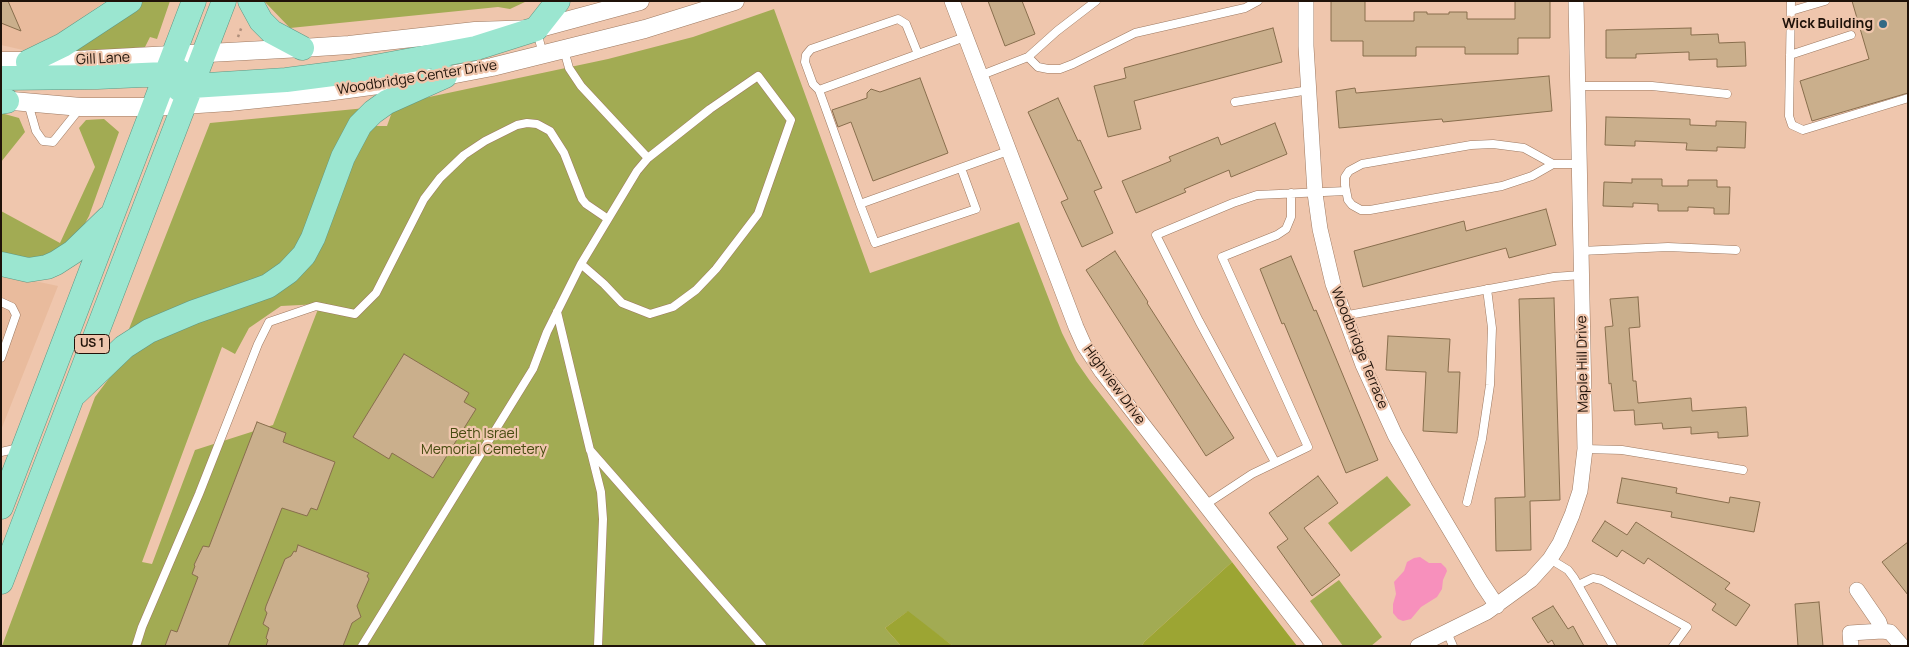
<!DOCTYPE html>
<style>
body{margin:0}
#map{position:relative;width:1909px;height:647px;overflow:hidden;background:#efc6ad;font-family:Manrope,sans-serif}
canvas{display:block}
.frame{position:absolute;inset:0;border:2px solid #1f1209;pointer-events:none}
</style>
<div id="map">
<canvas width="1909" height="647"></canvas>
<div class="frame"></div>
</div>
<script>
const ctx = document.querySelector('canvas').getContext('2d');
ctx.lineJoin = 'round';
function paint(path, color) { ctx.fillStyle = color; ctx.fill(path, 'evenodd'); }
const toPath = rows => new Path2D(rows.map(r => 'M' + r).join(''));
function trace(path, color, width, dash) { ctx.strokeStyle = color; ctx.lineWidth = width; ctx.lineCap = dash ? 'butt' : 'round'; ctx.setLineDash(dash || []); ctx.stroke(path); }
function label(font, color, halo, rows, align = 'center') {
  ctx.font = font + ' Manrope,sans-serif'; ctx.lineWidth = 4.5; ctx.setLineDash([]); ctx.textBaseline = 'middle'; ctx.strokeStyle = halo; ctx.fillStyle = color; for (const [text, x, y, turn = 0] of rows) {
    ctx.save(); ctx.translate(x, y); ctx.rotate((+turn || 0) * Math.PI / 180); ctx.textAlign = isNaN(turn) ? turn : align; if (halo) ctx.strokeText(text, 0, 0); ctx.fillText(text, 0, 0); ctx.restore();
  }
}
paint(toPath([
 [1,1,106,1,32,52,1,45],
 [1,270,16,277,58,286,1,430]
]), '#e9bb9d');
paint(toPath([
 [143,1,170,1,157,39,150,37,145,47,59,54,82,41],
 [264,1,527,1,510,9,498,7,290,28],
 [774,9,870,273,1019,222,1062,333,1076,361,1090,381,1232,562,1144,642,1142,646,953,646,907,612,885,628,901,646,2,646,95,397,122,361,164,335,280,286,334,202,370,126,387,126,392,112,415,100,608,59,693,37],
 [320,304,273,425,195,450,152,564,142,562,222,347,235,354,249,328,281,306],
 [366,108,300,249,275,274,228,293,129,329,210,123],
 [1,113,19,118,25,132,1,162],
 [104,119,119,132,89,216,81,231,44,260,1,254,1,211,60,243,95,167,79,128,86,120],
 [1387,476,1411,505,1351,552,1328,523],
 [1339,580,1382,637,1371,646,1343,646,1310,601]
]), '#a2ab53');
paint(toPath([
 [1232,562,1297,646,1142,646,1144,642],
 [908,611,953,646,901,646,885,628]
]), '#9ca533');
paint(toPath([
 [1420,557,1429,563,1441,563,1446,568,1447,571,1443,580,1442,589,1437,597,1421,607,1411,619,1403,621,1398,619,1393,613,1393,604,1396,594,1394,582,1404,571,1407,562,1414,558]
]), '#f790bc');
const building = toPath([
 [1,1,8,1,21,31,1,23,1,1],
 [988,1,1022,1,1035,34,1005,46,988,1],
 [1331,1,1365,1,1365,21,1414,21,1414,12,1427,12,1427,14,1449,14,1449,12,1467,12,1467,19,1515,19,1515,1,1550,1,1550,38,1518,38,1518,54,1465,54,1465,47,1416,47,1416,56,1363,56,1363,41,1331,41,1331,1],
 [1852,1,1908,1,1908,93,1812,121,1800,81,1869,59,1852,1],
 [1273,28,1282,62,1134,101,1141,129,1108,137,1094,86,1126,78,1124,68,1273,28],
 [1691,28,1691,35,1718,34,1719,43,1745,42,1746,66,1717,67,1717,59,1689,60,1689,52,1636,54,1636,58,1606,58,1606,30,1691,28],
 [1549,76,1552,111,1443,122,1442,119,1339,128,1336,91,1355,88,1356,93,1549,76],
 [920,78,948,153,873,181,851,122,838,127,832,110,867,98,867,93,871,89,880,92,920,78],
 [1058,98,1078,141,1080,140,1102,188,1094,191,1113,233,1082,247,1061,202,1068,199,1028,112,1058,98],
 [1606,117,1690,119,1690,125,1716,126,1716,121,1746,122,1745,148,1717,147,1717,151,1686,150,1687,143,1635,141,1635,146,1605,145,1606,117],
 [1275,123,1287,154,1231,177,1229,170,1184,189,1186,192,1136,213,1122,181,1171,161,1169,157,1218,137,1221,145,1275,123],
 [1632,179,1662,179,1662,186,1688,186,1688,180,1717,180,1717,187,1730,187,1729,214,1714,214,1714,208,1688,207,1688,211,1658,211,1658,204,1633,203,1633,207,1603,206,1604,182,1632,183,1632,179],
 [1546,209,1556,245,1509,258,1506,248,1363,287,1354,251,1464,221,1466,231,1546,209],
 [1115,251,1148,302,1147,303,1234,438,1206,456,1086,270,1115,251],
 [1291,256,1314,311,1316,310,1378,460,1346,473,1284,323,1282,324,1260,269,1291,256],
 [1638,297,1640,327,1629,328,1633,381,1636,381,1638,403,1691,398,1692,411,1746,407,1748,436,1718,438,1718,432,1691,434,1691,427,1663,429,1662,423,1635,425,1634,410,1614,411,1611,383,1609,384,1605,327,1613,326,1610,299,1638,297],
 [1554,298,1560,500,1530,501,1531,550,1496,551,1495,498,1525,497,1519,299,1554,298],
 [1388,336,1450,339,1448,372,1460,372,1457,433,1423,431,1426,372,1386,370,1388,336],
 [404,354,469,393,464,402,476,409,433,478,392,453,389,459,353,437,404,354],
 [257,422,286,433,283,442,335,462,317,510,311,508,307,516,282,508,228,646,165,646,171,630,177,632,198,577,192,574,195,566,194,565,203,546,209,547,257,422],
 [1318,476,1338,503,1304,528,1340,575,1312,596,1277,547,1288,539,1269,513,1318,476],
 [1622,478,1677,488,1676,493,1729,503,1730,497,1760,502,1754,532,1671,517,1672,512,1617,503,1622,478],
 [1605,521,1627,535,1636,522,1730,583,1725,589,1750,605,1736,626,1712,610,1716,604,1648,558,1644,564,1622,550,1617,557,1592,541,1605,521],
 [1908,542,1908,595,1882,562,1908,542],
 [298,545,369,573,367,576,369,579,357,606,361,617,352,623,343,646,266,646,268,640,266,638,269,628,263,624,267,613,265,610,266,606,285,559,291,556,294,551,296,552,298,545],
 [1819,602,1823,646,1798,646,1795,604,1819,602],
 [1553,606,1568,629,1573,626,1584,646,1555,646,1552,640,1548,643,1532,618,1553,606]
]);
paint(building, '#caaf8c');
trace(building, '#886e4d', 1);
const service = toPath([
 [1791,1,1789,116,1792,125,1803,130,1908,98],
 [1791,11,1825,1],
 [537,31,543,55],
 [965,37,819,90,860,204,1008,151],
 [564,50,569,68,581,86,648,158],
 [1790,55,1851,35],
 [1028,57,1038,67,1048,69,1060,69,1073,64,1135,33,1245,8,1258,1],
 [979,76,1028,57,1057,31,1096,1],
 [1577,86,1652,86,1727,94],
 [819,90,813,84,805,62,806,55,811,49,898,19,906,24,918,54],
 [1235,102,1309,90],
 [28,103,36,131,43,141,53,142,81,107],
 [1553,164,1524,148,1493,144,1471,145,1362,164,1349,171,1345,177,1345,185,1348,200,1352,205,1361,210,1370,210,1502,186,1532,176,1553,164,1579,164],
 [860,204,875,243,976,209,961,168],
 [1581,251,1668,247,1736,250],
 [1,302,12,307,16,315,1,358],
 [557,312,590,450,762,646],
 [1343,316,1554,277,1581,275],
 [1585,449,1622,450,1743,470],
 [1,452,19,448],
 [591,452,601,492,603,519,598,646],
 [1275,462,1199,321,1156,235,1233,203,1257,195,1346,191],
 [1467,502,1482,439,1490,385,1492,328,1487,289],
 [1205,505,1252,474,1308,447,1222,257,1277,235,1286,229,1291,217,1291,193],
 [1550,559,1568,570,1574,578,1613,646],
 [1578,585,1593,578,1602,580,1687,627,1673,646],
 [1447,632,1453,646],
 [136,646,142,627,199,494,258,344,269,322,316,306,355,314,376,293,424,199,440,178,464,155,485,141,517,125,527,123,537,124,550,131,564,153,582,199,586,204,608,219],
 [362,646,533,369,547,332,581,264,637,171,648,158,710,109,758,76,791,120,758,214,716,269,696,290,673,307,650,314,622,303,604,284,581,264]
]);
const minor = toPath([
 [952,1,1076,327,1084,345,1102,372,1315,646],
 [1306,1,1306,46,1315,193,1320,229,1333,284,1363,365,1395,435,1425,488,1481,582,1497,606],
 [1857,590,1879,622,1882,631],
 [1418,646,1487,612,1531,580,1550,559,1560,543,1572,515,1580,491,1585,449,1576,1],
 [1851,646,1850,633,1882,631,1890,632,1902,646]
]);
const tertiary = toPath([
 [1,61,59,61,302,48,349,45,475,31,536,29,640,1],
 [1,100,81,107,152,107,229,102,326,92,445,76,492,67,645,29,735,1]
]);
const trunk = toPath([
 [250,1,261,21,272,32,302,48],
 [28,62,63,45,130,1],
 [1,78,97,77,165,74,179,71],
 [179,89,192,86,286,80,348,72,476,48,536,29,558,1],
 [1,102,7,101],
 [1,264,28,270,47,267,56,263,73,252,108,218],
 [76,393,124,347,149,331,194,312,257,290,268,286,288,272,304,255,313,238,343,157,360,125,373,112,387,102,445,76],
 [1,507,194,1],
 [1,582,224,1]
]);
trace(service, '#9d7961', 9);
trace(minor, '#9d7961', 16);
trace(tertiary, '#9d7961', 19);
trace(trunk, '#5f9783', 25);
trace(toPath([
 [238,37,242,26]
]), '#af8f7b', 2.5, [2.5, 4]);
trace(service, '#fff', 8);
trace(minor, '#fff', 15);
trace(tertiary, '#fff', 18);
trace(trunk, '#9be6d0', 24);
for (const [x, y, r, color] of [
 [1883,24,5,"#346985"]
]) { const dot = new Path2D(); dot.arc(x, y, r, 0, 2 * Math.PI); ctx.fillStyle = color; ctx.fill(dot); trace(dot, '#efc6ad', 2); }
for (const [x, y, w] of [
 [92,344,35]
]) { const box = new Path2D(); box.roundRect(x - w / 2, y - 9.5, w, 19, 4); ctx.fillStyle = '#efc6ad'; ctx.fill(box); trace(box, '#1f1209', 1); }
label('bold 12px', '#1f1209', null, [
 ["US 1",92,344]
]);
label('bold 14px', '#1f1209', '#efc6ad', [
 ["Wick Building",1873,24]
], 'right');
label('14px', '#1f1209', '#efc6ad', [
 ["Gill Lane",103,59,-3],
 ["Woodbridge Center Drive",417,78,-9],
 ["Woodbridge Terrace",1359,348,68],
 ["Maple Hill Drive",1583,364,-91],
 ["Highview Drive",1114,385,54]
]);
label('14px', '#474b10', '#efc6ad', [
 ["Beth Israel",484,434],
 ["Memorial Cemetery",484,450]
]);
</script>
